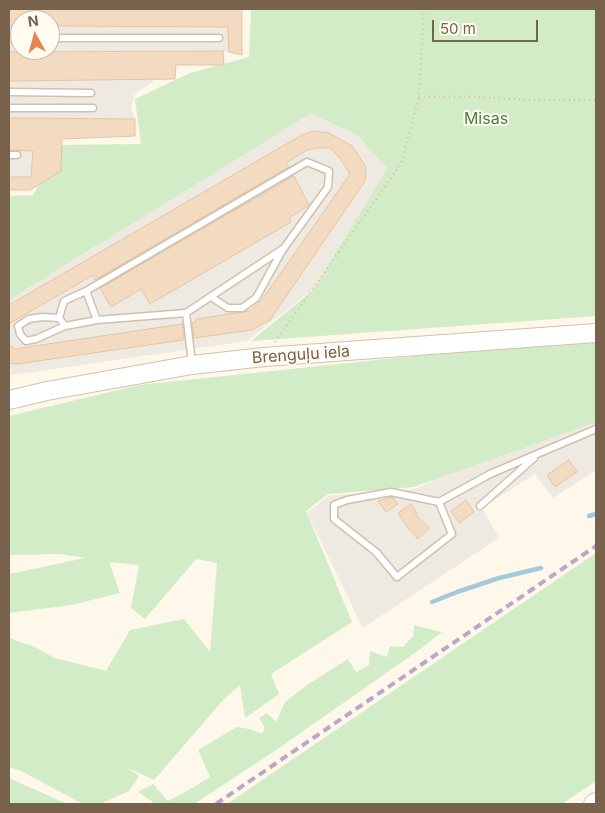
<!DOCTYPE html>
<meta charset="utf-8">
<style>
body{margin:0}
#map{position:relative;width:605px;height:813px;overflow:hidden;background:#fdf8ea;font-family:Inter,sans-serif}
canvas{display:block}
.frame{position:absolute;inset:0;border:10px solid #79624c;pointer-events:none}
.north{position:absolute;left:10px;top:10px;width:50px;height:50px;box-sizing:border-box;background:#fffbf1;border:1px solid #c9beaf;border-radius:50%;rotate:353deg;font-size:14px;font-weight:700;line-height:20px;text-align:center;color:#79624c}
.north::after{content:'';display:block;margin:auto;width:18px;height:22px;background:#e8844e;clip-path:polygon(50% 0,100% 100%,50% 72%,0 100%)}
.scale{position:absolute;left:432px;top:20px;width:106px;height:22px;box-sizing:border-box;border:2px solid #79624c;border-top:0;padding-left:6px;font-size:15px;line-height:18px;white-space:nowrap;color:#79624c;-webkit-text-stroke:4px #fffbf1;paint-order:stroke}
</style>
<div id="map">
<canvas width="605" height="813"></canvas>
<div class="frame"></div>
<div class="north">N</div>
<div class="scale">50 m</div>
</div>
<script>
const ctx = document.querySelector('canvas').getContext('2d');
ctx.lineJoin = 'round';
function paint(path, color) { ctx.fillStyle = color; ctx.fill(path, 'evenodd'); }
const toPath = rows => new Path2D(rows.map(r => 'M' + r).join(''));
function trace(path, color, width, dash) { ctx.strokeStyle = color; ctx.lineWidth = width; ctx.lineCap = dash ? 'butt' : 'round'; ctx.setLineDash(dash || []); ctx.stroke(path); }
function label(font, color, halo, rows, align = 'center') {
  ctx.font = font + ' Inter,sans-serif'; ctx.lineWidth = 4; ctx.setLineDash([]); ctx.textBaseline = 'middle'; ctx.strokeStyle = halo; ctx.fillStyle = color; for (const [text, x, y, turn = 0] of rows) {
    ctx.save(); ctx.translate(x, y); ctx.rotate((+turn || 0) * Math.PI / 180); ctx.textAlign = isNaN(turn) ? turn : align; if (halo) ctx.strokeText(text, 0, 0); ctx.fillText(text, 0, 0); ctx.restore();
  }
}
paint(toPath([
 [9,9,242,9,242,55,223,51,224,65,176,65,175,79,155,80,135,94,131,109,135,119,135,136,62,139,61,171,30,190,9,190],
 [20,20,50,20,50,50,20,50],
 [311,111,358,136,387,170,312,290,247,341,12,375,9,373,9,299,71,262],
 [596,414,596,470,553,498,535,474,482,508,499,538,363,628,307,513,328,496,414,489]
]), '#eeeae2');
paint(toPath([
 [251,9,596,9,596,316,251,341,312,291,387,169,357,135,311,113,9,300,9,196,33,195,59,145,141,144,135,99,190,73,249,57],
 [596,337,596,422,414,487,328,494,306,511,352,622,271,674,279,694,245,718,240,685,224,699,154,780,128,768,139,776,129,791,100,804,83,804,21,771,9,767,9,638,35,647,55,658,106,671,130,630,184,619,210,652,217,563,196,559,145,619,131,608,139,565,109,562,120,593,71,605,9,613,9,574,85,558,60,554,9,555,9,416,139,385],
 [596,553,596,781,562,804,227,804],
 [414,625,442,632,419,650,279,748,194,804,151,804,153,802,138,792,153,784,168,801,194,787,210,777,198,750,237,727,250,729,262,734,265,728,259,718,267,713,276,722,285,702,307,685,348,659,356,672,369,665,370,651,387,657,390,646,403,647,413,636],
 [9,778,67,804,9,804]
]), '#d1ecc7');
trace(toPath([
 [589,516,596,514],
 [432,602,457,592,499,578,541,568]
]), '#a3cada', 4.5);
const building = toPath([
 [9,9,242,9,242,55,229,52,228,27,50,26,50,20,20,20,20,26,9,26,9,9],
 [223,51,224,65,176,65,175,79,9,81,9,52,223,51],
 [9,118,135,119,135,136,62,139,61,171,30,190,9,190,9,177,31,177,33,151,9,150,9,118],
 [314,131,329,133,352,146,366,167,365,181,270,320,252,330,194,338,192,323,196,322,196,319,250,311,262,300,350,174,340,158,330,148,317,148,307,150,286,163,289,167,95,280,93,275,9,324,9,305,302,135,314,131],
 [294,176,309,205,289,218,291,222,150,304,141,289,111,307,100,288,294,176],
 [182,324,184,339,183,340,17,364,9,363,9,345,15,349,182,324],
 [569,460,577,472,555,487,547,475,569,460],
 [391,497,393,498,398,504,386,512,378,501,391,497],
 [466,500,474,512,459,523,451,511,466,500],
 [411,504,417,513,415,514,429,528,418,539,408,528,398,513,411,504]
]);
paint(building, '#f3dbc1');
trace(building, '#e6c4a1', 1);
const lane = toPath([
 [9,38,20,38],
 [50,38,219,38],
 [9,92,91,93],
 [9,108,93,108],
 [9,155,17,155],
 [86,291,64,301,59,318,65,326,97,320],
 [211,297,228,308,242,308,256,298,283,249],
 [186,313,97,320,86,291,307,162,329,171,328,187,284,248,186,313,192,363],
 [59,318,42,317,29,319,18,326,20,334,26,341,36,339,65,326],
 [439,502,391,492,347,500,334,505,334,519,376,552,397,577,452,534,439,502,490,474,596,429],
 [480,506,534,458]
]);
const secondary = toPath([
 [9,400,47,391,192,365,264,357,596,333],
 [593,804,596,802]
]);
trace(lane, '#d0c1ae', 9);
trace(secondary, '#d3c2ac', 20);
trace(toPath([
 [419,97,473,97,532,100,596,100],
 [275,342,401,164,419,97,424,9]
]), '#d9bfa3', 2.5, [1, 4]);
trace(lane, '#fff', 6);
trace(secondary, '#fff', 18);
trace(toPath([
 [216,804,596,546]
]), '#bda6c8', 4, [8, 5]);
label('16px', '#4d7f43', '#fffbf1', [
 ["Misas",486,119]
]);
label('16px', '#79624c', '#fffbf1', [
 ["Brenguļu iela",301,355,-4]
]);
</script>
